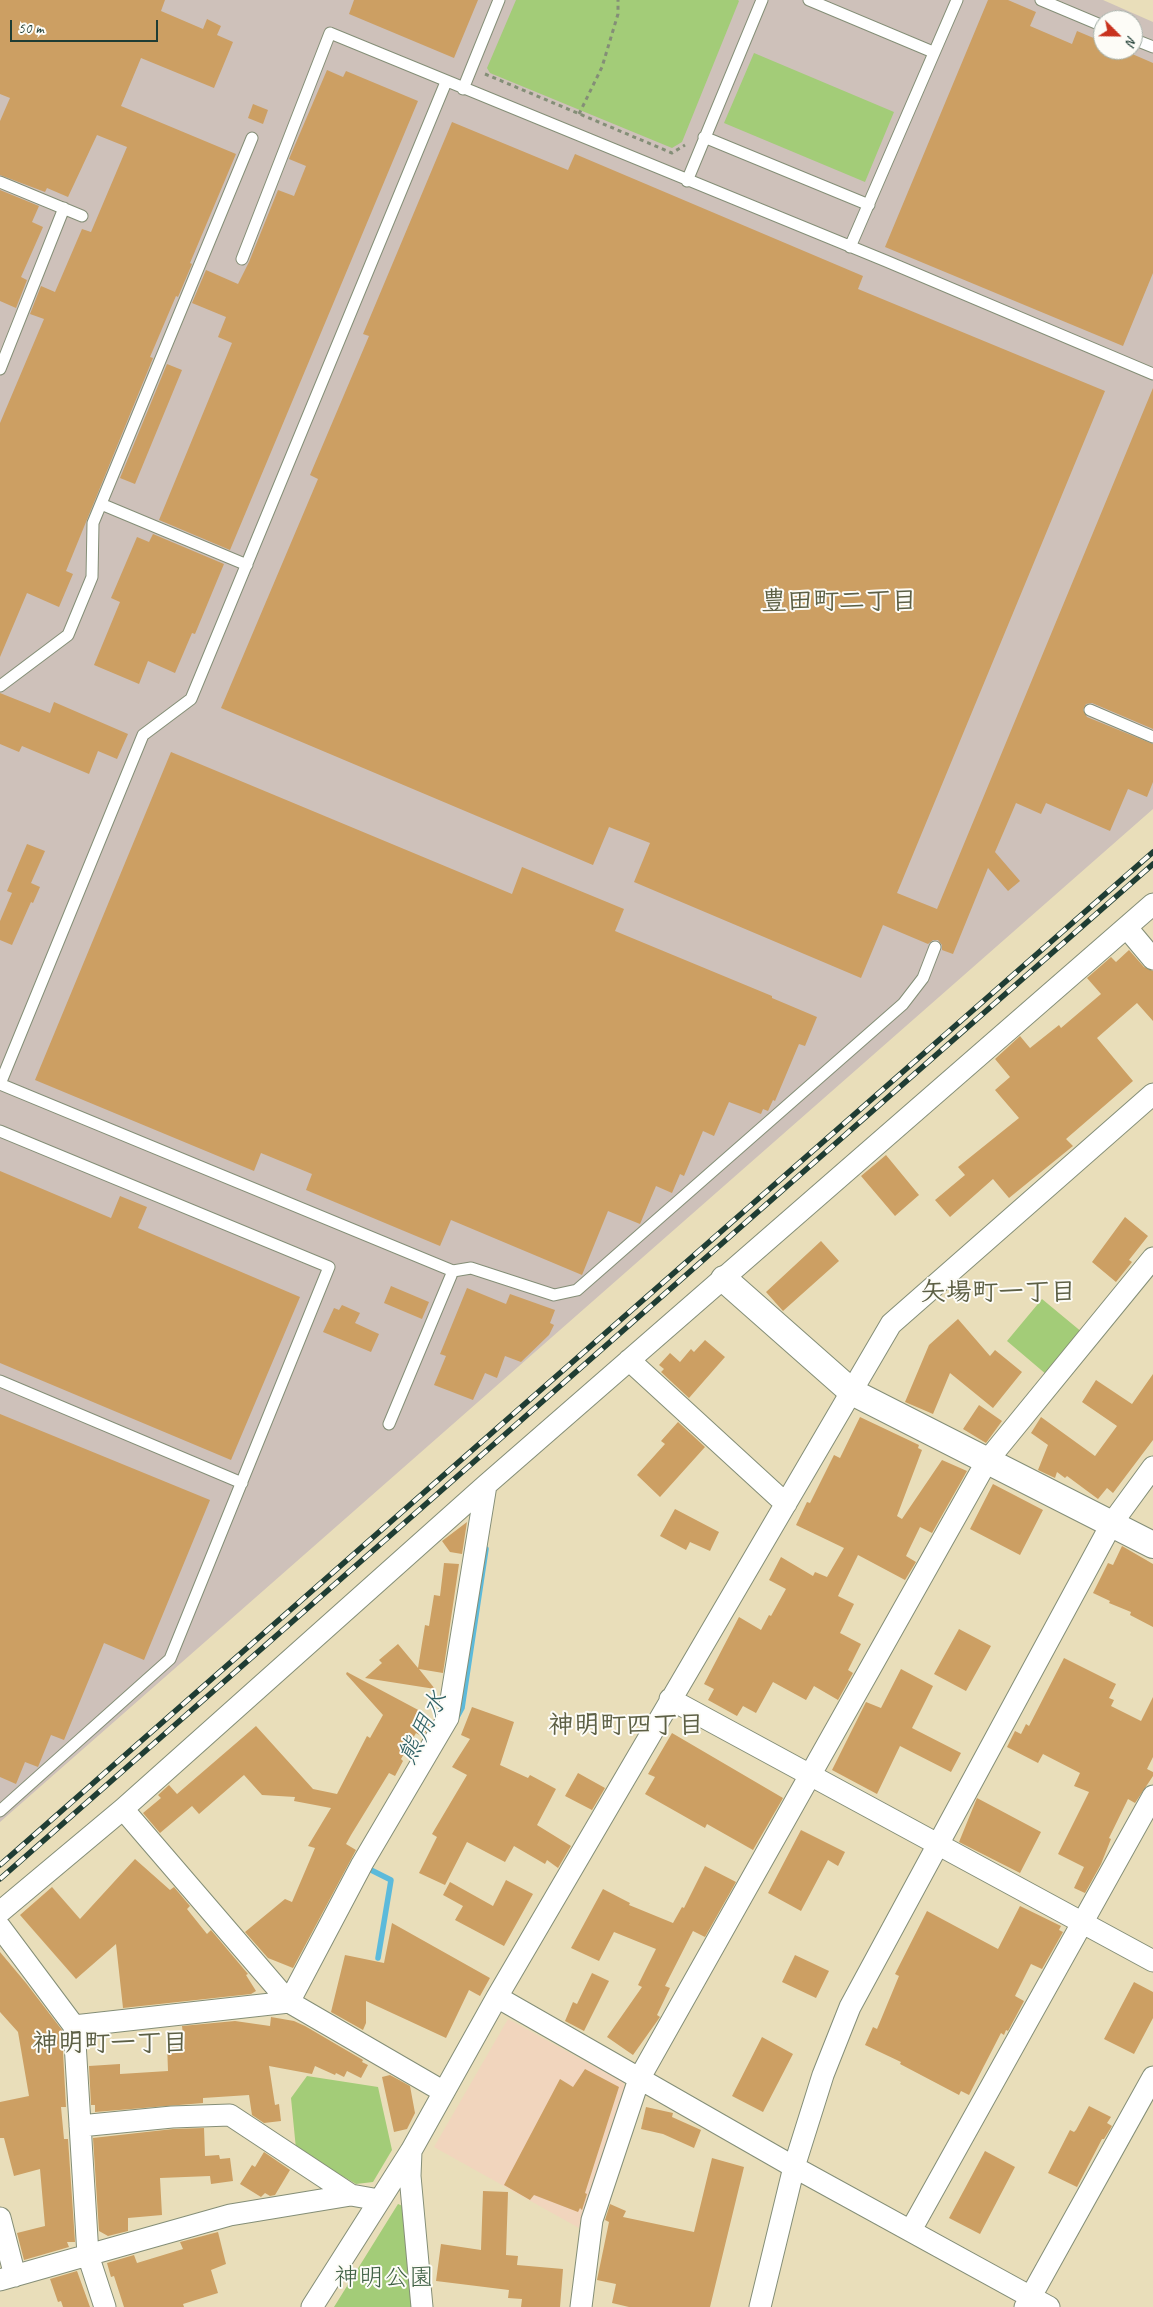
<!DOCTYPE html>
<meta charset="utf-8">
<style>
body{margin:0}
#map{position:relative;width:1153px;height:2307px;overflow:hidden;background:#e9deba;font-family:Caveat,sans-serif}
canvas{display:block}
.north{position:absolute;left:1093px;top:10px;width:50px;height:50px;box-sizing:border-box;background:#fdfcf7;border:1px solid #a4b0a9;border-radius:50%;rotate:113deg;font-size:14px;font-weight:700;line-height:20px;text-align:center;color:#1f3d34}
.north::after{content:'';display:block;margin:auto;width:18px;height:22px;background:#c8321e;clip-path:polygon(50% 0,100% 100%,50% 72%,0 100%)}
.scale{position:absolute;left:10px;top:20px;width:148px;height:22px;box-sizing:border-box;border:2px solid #1f3d34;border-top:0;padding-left:6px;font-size:15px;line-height:18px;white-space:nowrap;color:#1f3d34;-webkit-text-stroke:4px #fdfcf7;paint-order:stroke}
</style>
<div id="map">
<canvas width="1153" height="2307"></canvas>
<div class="north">N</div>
<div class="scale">50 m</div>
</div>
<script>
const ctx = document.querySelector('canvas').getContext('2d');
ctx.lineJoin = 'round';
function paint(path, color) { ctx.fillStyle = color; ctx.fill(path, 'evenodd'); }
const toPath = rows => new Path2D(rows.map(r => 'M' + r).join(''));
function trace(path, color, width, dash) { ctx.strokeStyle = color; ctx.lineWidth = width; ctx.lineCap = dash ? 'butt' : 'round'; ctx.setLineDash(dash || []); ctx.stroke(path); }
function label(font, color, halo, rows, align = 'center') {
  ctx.font = font + ' Caveat,"Klee One",sans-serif'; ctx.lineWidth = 4; ctx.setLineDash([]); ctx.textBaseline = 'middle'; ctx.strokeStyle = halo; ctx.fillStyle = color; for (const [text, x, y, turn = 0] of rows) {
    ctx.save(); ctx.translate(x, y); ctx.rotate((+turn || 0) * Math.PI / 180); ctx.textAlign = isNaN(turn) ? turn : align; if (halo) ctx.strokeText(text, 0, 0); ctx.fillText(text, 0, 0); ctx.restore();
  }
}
paint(toPath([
 [508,2019,623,2082,627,2093,579,2228,434,2147]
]), '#f1d5bd');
paint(toPath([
 [0,0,1103,0,1153,22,1153,809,0,1822],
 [1103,20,1133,20,1133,50,1103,50]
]), '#cec1ba');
paint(toPath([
 [516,0,738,0,739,1,682,142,672,148,490,73,487,68],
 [754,53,894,112,865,182,724,123],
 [1042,1299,1083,1333,1047,1375,1007,1341],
 [307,2076,378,2087,392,2150,373,2182,356,2184,296,2149,291,2098],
 [398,2204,405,2207,415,2307,334,2307]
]), '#a3cc78');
trace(toPath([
 [456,1719,462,1708,486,1549],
 [371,1865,369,1869,391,1880,378,1958]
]), '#5cbadb', 5.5);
paint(toPath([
 [0,0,165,0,161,11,203,29,207,19,221,26,217,35,233,42,214,88,141,58,121,106,236,154,190,263,192,264,178,297,176,296,150,357,153,358,66,571,73,574,59,607,27,593,0,657,0,423,44,319,30,314,41,286,55,292,82,229,91,232,127,147,97,135,68,197,47,188,45,192,0,175,0,121,10,98,0,94],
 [354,0,478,0,454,58,349,14],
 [988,0,1008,0,1036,12,1030,26,1072,44,1077,31,1103,42,1103,50,1123,50,1153,63,1153,273,1123,346,885,247],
 [327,70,343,77,346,71,418,101,230,550,159,520,232,343,218,337,226,317,192,303,206,270,238,284,249,262,278,190,294,196,306,166,289,159],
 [253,104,268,110,263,124,248,118],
 [452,122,568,170,575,154,863,276,858,289,1105,391,897,893,937,909,1153,388,1153,729,1092,703,1086,704,1083,710,1087,717,1153,744,1153,782,1147,797,1128,789,1110,831,1046,803,1041,814,1016,803,995,852,1020,881,1008,891,988,868,953,954,942,950,942,945,938,940,933,940,928,944,883,925,861,978,634,882,650,843,609,827,593,865,221,708,318,479,310,475,369,336,363,334],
 [0,190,39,206,32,222,43,227,21,277,27,280,16,308,0,301],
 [167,364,182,370,135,484,120,478],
 [153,534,224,564,195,634,192,633,175,673,148,661,139,684,94,665,120,602,111,598,137,537,149,542],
 [0,693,50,713,54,702,128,734,117,759,98,751,89,774,22,746,19,752,0,744],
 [171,752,512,894,522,867,624,909,615,931,772,996,772,998,817,1017,805,1046,799,1044,775,1101,773,1100,768,1111,763,1109,761,1114,729,1102,714,1136,703,1131,684,1176,680,1174,672,1193,656,1186,640,1224,608,1211,582,1275,451,1220,440,1246,306,1190,312,1174,261,1153,254,1171,35,1080],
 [27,844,45,851,31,883,40,887,33,903,31,902,12,945,0,940,0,921,12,893,7,891],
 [1129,950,1144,967,1153,971,1153,1021,1137,1003,1097,1038,1133,1081,1066,1139,1073,1146,1009,1198,993,1179,950,1217,935,1200,965,1175,958,1167,1019,1118,995,1090,1010,1077,995,1059,1020,1036,1030,1048,1059,1025,1061,1028,1101,994,1087,978,1111,957,1116,962],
 [886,1155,919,1195,895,1216,861,1176],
 [0,1171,111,1218,120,1196,147,1207,138,1228,300,1297,231,1460,0,1363],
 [1125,1217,1148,1236,1129,1260,1132,1262,1116,1282,1092,1262],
 [821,1241,839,1261,783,1311,766,1292],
 [391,1286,429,1302,422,1319,384,1303],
 [467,1288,506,1304,510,1294,555,1310,550,1323,554,1325,549,1335,521,1362,505,1356,497,1378,485,1373,473,1400,434,1385,446,1356,440,1354],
 [342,1305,360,1313,355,1323,379,1334,371,1352,323,1332,334,1308,339,1310],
 [958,1319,990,1356,995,1350,1022,1372,993,1408,950,1373,933,1414,905,1402,929,1345],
 [705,1340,725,1357,689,1398,661,1372,664,1369,659,1365,670,1353,680,1362,691,1349,694,1352],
 [1153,1374,1153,1440,1113,1493,1107,1488,1098,1499,1067,1476,1065,1478,1057,1472,1055,1478,1038,1470,1048,1445,1031,1433,1041,1417,1095,1456,1117,1426,1082,1402,1096,1380,1132,1404],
 [979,1405,1002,1421,986,1443,963,1429],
 [0,1414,210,1500,144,1660,104,1643,64,1740,51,1735,38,1767,25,1762,16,1784,0,1777],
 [860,1417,919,1445,918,1448,922,1450,897,1516,902,1519,942,1460,967,1471,932,1533,920,1527,906,1556,916,1562,905,1580,858,1555,838,1596,854,1604,840,1633,861,1644,848,1670,853,1673,838,1700,814,1686,806,1700,773,1682,756,1713,743,1706,737,1716,708,1700,714,1689,704,1684,739,1617,761,1630,769,1615,771,1616,786,1589,769,1580,781,1557,813,1576,815,1572,827,1577,844,1548,796,1525,807,1502,810,1503,834,1455,840,1458],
 [678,1422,705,1447,660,1497,637,1475,665,1444,661,1441],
 [993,1484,1043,1510,1020,1555,970,1529],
 [675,1509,719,1532,710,1551,690,1542,686,1550,660,1536],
 [467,1522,462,1554,450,1552,442,1541],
 [1122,1546,1153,1564,1153,1627,1130,1615,1131,1612,1109,1603,1110,1601,1093,1593,1108,1563,1113,1565],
 [444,1563,459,1564,443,1673,419,1669,435,1689,365,1678,382,1663,379,1660,398,1644,418,1668,425,1625,429,1626,434,1595,440,1596],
 [959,1629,991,1646,966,1691,934,1674],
 [1064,1658,1116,1684,1109,1698,1114,1700,1111,1706,1141,1721,1153,1697,1153,1757,1147,1769,1153,1772,1153,1776,1135,1803,1128,1799,1109,1838,1111,1839,1101,1864,1085,1893,1074,1888,1084,1867,1058,1854,1089,1792,1074,1786,1080,1773,1043,1754,1038,1763,1007,1747,1015,1731,1021,1734,1026,1724,1029,1726],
 [901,1669,933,1686,912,1728,961,1753,951,1772,900,1746,877,1794,832,1770,866,1702,881,1708],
 [347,1672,422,1712,419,1717,430,1723,423,1737,416,1733,401,1759,403,1761,395,1776,389,1773,351,1835,346,1844,356,1850,293,1968,268,1958,245,1932,285,1899,292,1902,315,1848,308,1846,331,1808,294,1801,295,1797,262,1795,244,1775,199,1814,192,1806,160,1833,143,1813,161,1798,158,1795,169,1785,177,1794,256,1726,313,1789,337,1794,367,1736,370,1738,383,1715,346,1674],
 [472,1707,514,1722,500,1765,528,1778,530,1775,556,1789,537,1825,571,1846,558,1868,547,1860,545,1864,514,1846,505,1862,467,1842,445,1885,419,1873,437,1837,432,1834,467,1775,452,1767,470,1739,461,1735],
 [672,1733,783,1798,753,1850,707,1824,705,1828,645,1794,655,1777,648,1774],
 [578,1773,605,1788,592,1810,565,1796],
 [977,1798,1041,1832,1020,1873,959,1842],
 [801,1830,845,1852,838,1866,828,1860,801,1911,768,1893],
 [135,1859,170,1890,174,1887,190,1906,187,1909,207,1934,211,1930,248,1974,246,1975,256,1991,251,1994,123,2008,116,1944,76,1979,20,1915,52,1887,80,1919],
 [705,1866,736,1882,705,1937,693,1931,665,1986,670,1988,657,2015,660,2017,633,2055,607,2037,642,1987,638,1985,656,1949,614,1932,599,1961,571,1948,603,1889,630,1903,629,1905,673,1923,682,1907,684,1908],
 [506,1880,533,1894,504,1946,455,1920,463,1906,443,1895,450,1882,493,1906],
 [1020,1906,1061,1926,1059,1930,1063,1932,1042,1969,1031,1964,1015,1996,1024,2001,1023,2003,1008,2031,1006,2030,1004,2035,1001,2033,969,2095,961,2091,959,2095,900,2064,901,2062,865,2045,873,2027,877,2029,899,1976,895,1974,927,1911,998,1949],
 [392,1923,490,1978,480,1996,469,1990,446,2038,366,2001,366,2023,363,2030,331,2012,345,1955,384,1963],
 [0,1952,26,1983,62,2030,62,2034,66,2107,61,2107,64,2139,68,2139,75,2242,67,2242,69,2247,24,2260,17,2233,45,2226,40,2169,14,2176,4,2138,0,2138,0,2102,29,2096,18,2032,0,2012],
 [795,1955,829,1971,816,1998,782,1982],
 [592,1973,609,1981,584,2031,565,2021,573,2002,577,2004],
 [1134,1982,1153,1992,1153,2018,1134,2054,1104,2039],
 [271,2017,294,2021,305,2026,363,2060,362,2062,368,2065,361,2078,347,2071,344,2077,336,2073,335,2075,315,2066,312,2074,269,2066,275,2105,279,2104,281,2121,264,2123,252,2115,249,2095,203,2098,203,2103,95,2112,95,2105,91,2105,89,2066,120,2064,120,2074,168,2071,167,2043,184,2043,182,2026,235,2021,270,2026],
 [762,2037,793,2054,763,2112,732,2096],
 [585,2069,619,2087,585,2193,587,2194,582,2210,580,2208,578,2212,534,2195,530,2200,504,2185,560,2079,573,2087],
 [390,2075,410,2086,415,2113,407,2129,394,2132,382,2077],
 [1089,2106,1111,2117,1107,2123,1112,2126,1104,2139,1102,2139,1077,2187,1048,2173,1070,2130,1074,2132,1076,2130],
 [646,2107,673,2113,672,2117,701,2130,694,2148,663,2134,641,2129],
 [204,2128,205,2156,219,2155,220,2159,230,2158,233,2181,211,2184,210,2176,160,2178,162,2215,128,2218,128,2231,108,2236,99,2231,93,2138,173,2129],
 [985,2151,1015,2167,980,2234,949,2218],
 [264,2152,290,2170,275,2195,270,2196,265,2193,261,2197,240,2184,252,2165,255,2167],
 [712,2158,744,2167,710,2307,629,2307,612,2303,616,2284,597,2280,609,2222,605,2220,610,2204,626,2211,623,2217,694,2232],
 [483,2191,508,2192,506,2255,518,2256,517,2265,563,2269,560,2307,521,2307,522,2299,508,2298,509,2290,436,2281,441,2244,481,2250],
 [218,2232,226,2264,211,2270,218,2293,183,2304,184,2307,124,2307,114,2276,111,2277,107,2263,134,2255,137,2263,183,2249,180,2242],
 [77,2271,90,2307,63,2307,61,2301,58,2302,50,2279]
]), '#cc9f63');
const service = toPath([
 [809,0,933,52],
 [1041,0,1103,26],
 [1133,39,1153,47],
 [446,82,191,699,143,735,0,1084,453,1271,471,1268,554,1295,577,1290,903,1004,923,978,935,947],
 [463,89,499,0],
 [704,137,869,205],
 [687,181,762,0],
 [0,182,82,216],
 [850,247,957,0],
 [242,259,330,33,886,261,1153,374],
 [0,369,64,208],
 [101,504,247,565],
 [0,686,68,635,92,577,93,523,252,138],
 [1090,710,1153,737],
 [0,1131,329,1267,170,1659,0,1811],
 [0,1381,242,1483],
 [389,1424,453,1271]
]);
const minor = toPath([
 [1127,928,1153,959],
 [629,1360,786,1504],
 [670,1699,1153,1961],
 [123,1809,289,2002],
 [0,1912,123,1809,486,1485,1153,904],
 [0,1927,74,2026],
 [497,1997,794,2167,1049,2307],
 [289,2002,74,2026,88,2255,230,2215,351,2195,379,2200],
 [444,2092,289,2002,362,1864,448,1718,486,1485],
 [80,2126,172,2117,230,2115,351,2195],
 [411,2151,410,2176,422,2307],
 [0,2218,15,2276],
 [911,2230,1153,1796],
 [0,2280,88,2255,105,2307],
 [312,2307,411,2151,497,1997,891,1324,1153,1094],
 [581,2307,592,2220,639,2079,987,1461,1153,1258],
 [760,2307,794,2167,823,2075,850,2007,1112,1523,1153,1467],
 [1025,2307,1153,2077]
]);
const tertiary = toPath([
 [724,1279,852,1392,1153,1545]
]);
trace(service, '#848e77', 13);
trace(minor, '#848e77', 23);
trace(tertiary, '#848e77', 28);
trace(toPath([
 [485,74,672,153,685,145],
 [579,114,602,67,618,14,618,0]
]), '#848e77', 3, [4, 4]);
trace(service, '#fff', 11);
trace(minor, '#fff', 21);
trace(tertiary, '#fff', 26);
const rail = toPath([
 [0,1865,1153,852],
 [0,1879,1153,864]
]);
trace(rail, '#1f3d34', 5.5);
trace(rail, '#fdfcf7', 4, [11]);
label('25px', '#406145', '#fdfcf7', [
 ["神明公園",384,2278]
]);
label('bold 26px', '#5c5f44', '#fdfcf7', [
 ["豊田町二丁目",839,602],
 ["矢場町一丁目",998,1293],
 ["神明町四丁目",626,1726],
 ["神明町一丁目",110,2044]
]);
label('italic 26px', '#316266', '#fdfcf7', [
 ["熊用水",424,1728,-63]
]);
</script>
